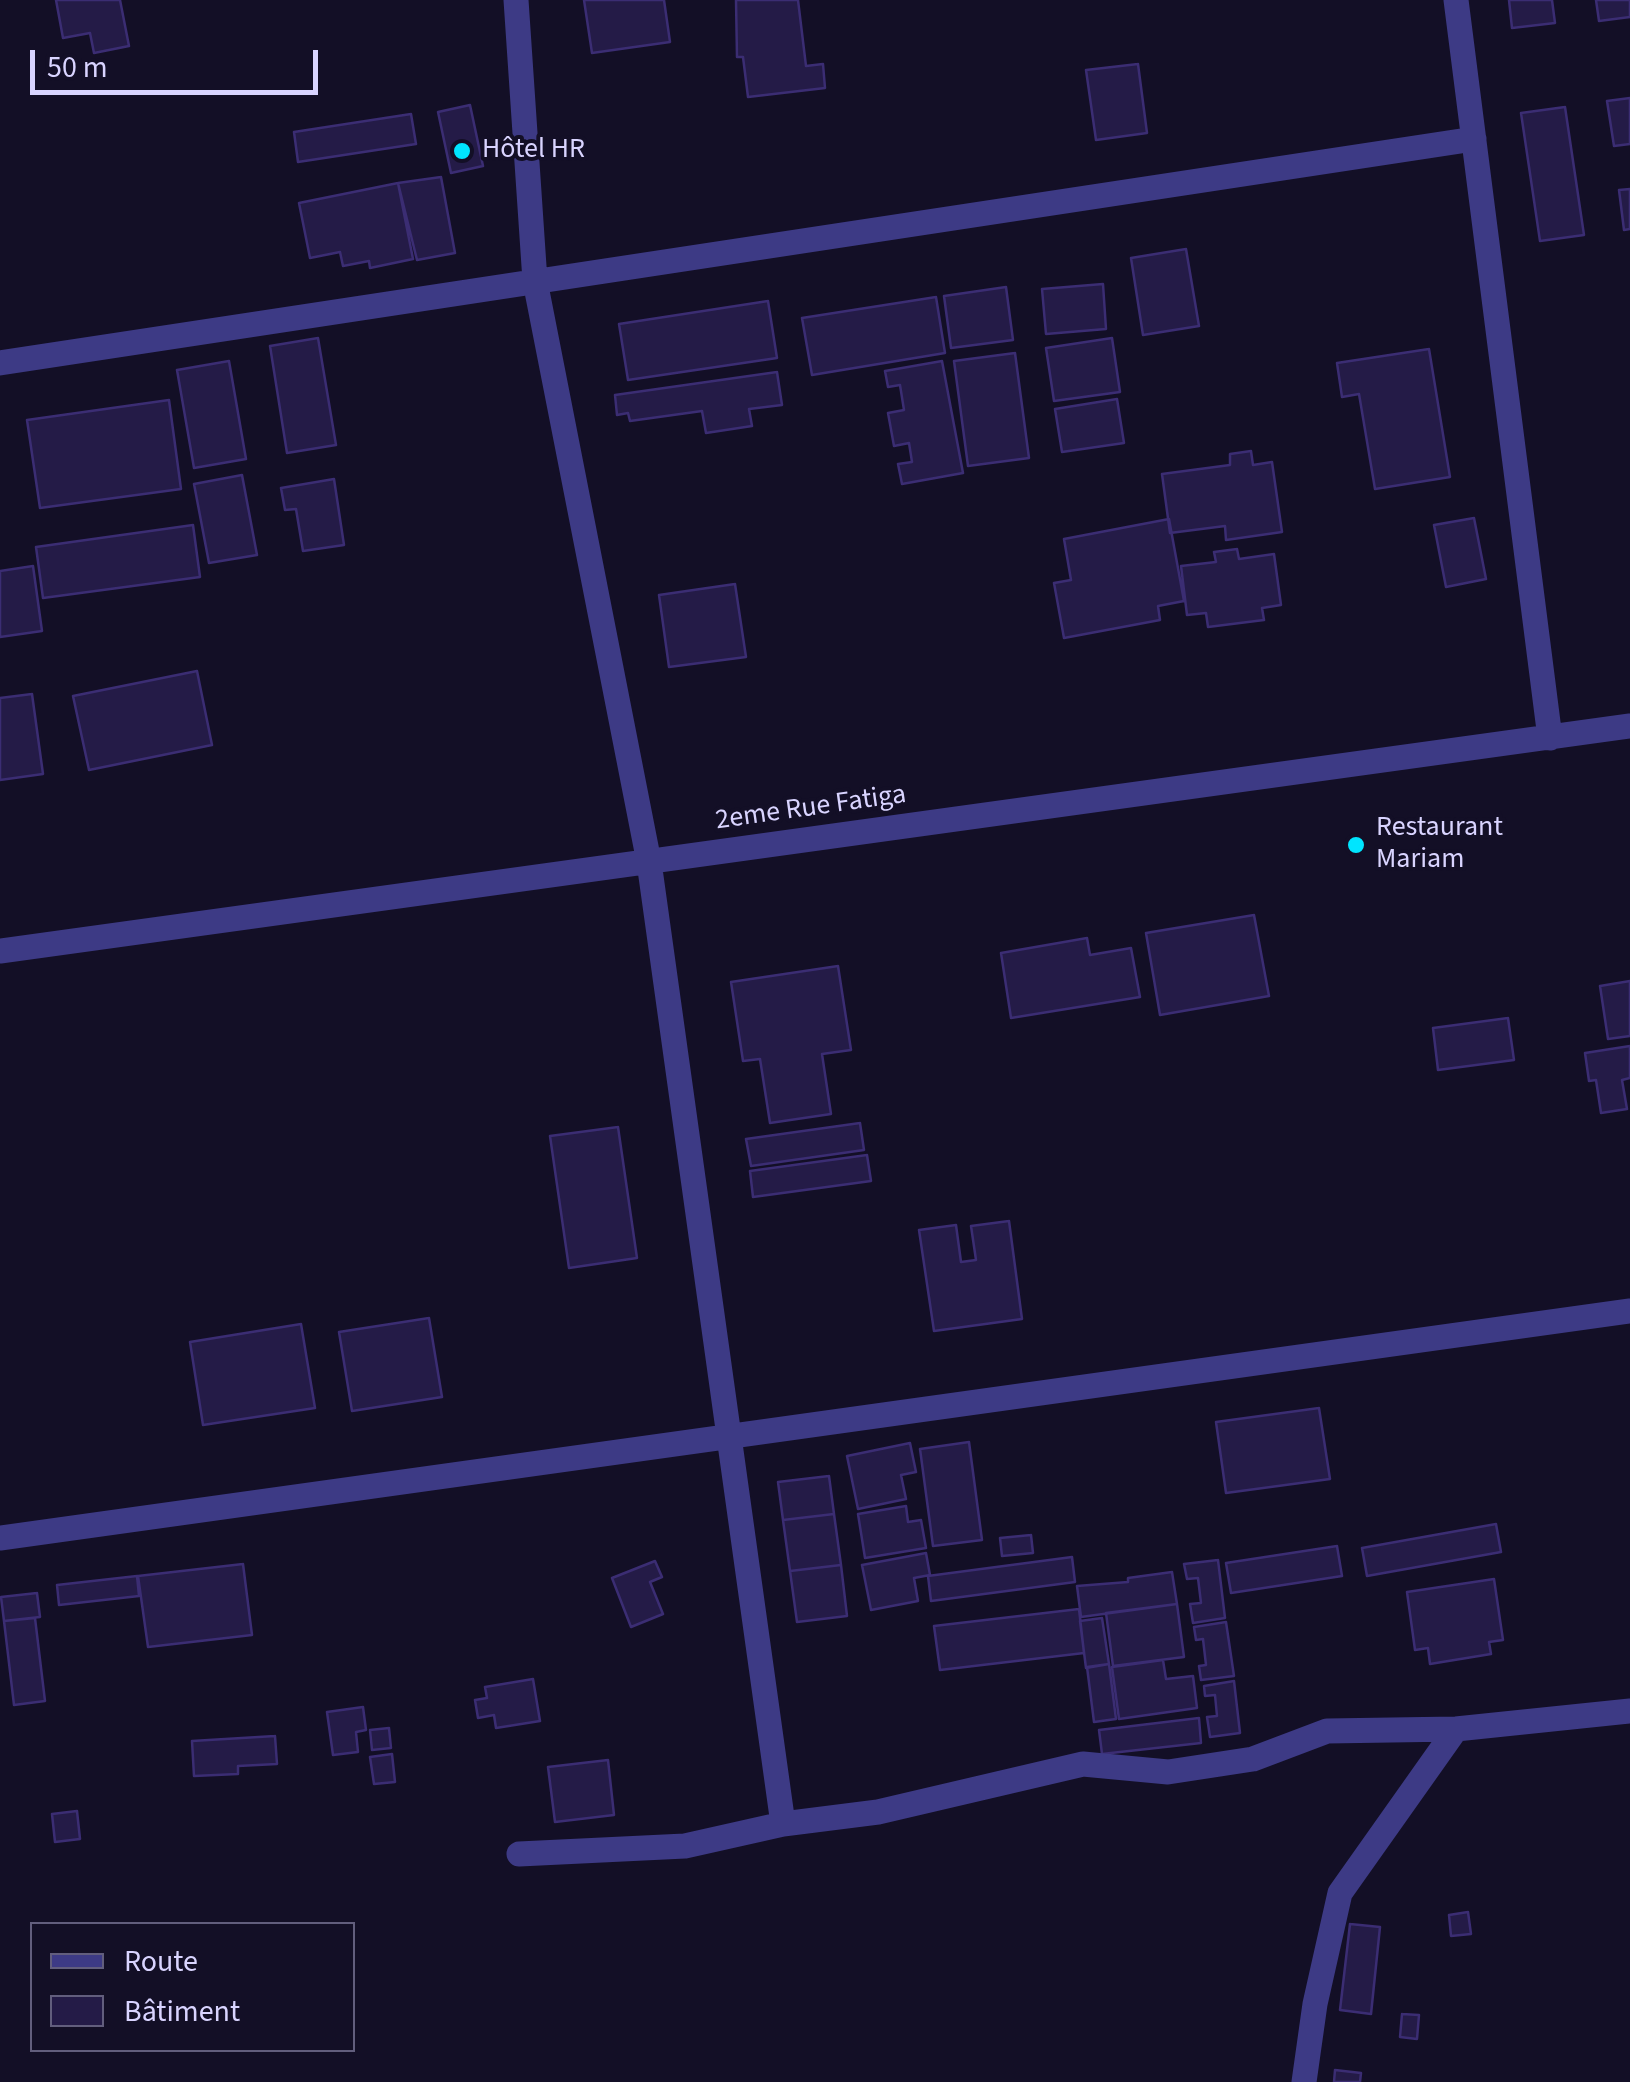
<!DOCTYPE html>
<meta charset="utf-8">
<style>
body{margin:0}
#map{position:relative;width:1630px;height:2082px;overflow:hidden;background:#130f26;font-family:"Source Sans 3",sans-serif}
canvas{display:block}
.legend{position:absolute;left:30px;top:1922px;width:325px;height:130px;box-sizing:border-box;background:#130f26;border:2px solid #625e7d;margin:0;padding:12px 18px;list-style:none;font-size:30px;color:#d9d4ff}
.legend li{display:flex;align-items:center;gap:20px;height:50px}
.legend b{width:50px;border:2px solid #625e7d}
.scale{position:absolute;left:30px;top:50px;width:288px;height:45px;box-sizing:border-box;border:5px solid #d9d4ff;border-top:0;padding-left:12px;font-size:30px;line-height:35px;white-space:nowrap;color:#d9d4ff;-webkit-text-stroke:8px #130f26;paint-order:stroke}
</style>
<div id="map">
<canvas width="1630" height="2082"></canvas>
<ul class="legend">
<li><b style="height:12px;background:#3d3a85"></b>Route</li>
<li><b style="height:28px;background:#241b47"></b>Bâtiment</li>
</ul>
<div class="scale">50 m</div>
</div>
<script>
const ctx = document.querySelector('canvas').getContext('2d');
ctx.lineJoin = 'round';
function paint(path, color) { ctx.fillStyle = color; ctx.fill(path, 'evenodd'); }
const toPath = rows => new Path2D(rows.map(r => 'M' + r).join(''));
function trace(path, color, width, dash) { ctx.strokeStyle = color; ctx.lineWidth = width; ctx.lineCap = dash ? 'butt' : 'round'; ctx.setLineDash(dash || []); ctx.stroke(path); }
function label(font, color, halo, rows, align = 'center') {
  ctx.font = font + ' "Source Sans 3",sans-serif'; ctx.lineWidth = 8; ctx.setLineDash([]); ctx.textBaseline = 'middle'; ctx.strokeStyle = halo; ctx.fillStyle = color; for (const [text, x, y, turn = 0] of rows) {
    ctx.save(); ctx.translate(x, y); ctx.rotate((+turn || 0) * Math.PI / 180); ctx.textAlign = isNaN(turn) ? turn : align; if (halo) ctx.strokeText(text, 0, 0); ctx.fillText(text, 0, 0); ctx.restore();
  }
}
const building = toPath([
 [56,0,120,0,129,46,94,53,90,33,63,38,56,0],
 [584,0,664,0,670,42,592,53,584,0],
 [736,0,798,0,806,66,823,64,825,88,748,97,743,57,737,57,736,0],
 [1509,0,1552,0,1555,23,1512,28,1509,0],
 [1596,0,1630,0,1630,17,1599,21,1596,0],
 [1138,64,1147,133,1096,140,1086,70,1138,64],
 [1630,98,1630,144,1614,146,1607,101,1630,98],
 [470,105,483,166,451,173,438,112,470,105],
 [1565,107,1584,235,1540,241,1521,113,1565,107],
 [411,114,416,144,298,162,294,132,411,114],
 [441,177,455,253,417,260,398,183,441,177],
 [398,183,413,259,370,268,369,261,343,266,340,252,310,258,299,203,398,183],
 [1630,189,1630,229,1624,230,1619,190,1630,189],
 [1186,249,1199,326,1143,335,1131,258,1186,249],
 [1103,284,1106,329,1046,334,1042,289,1103,284],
 [1006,287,1013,340,951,348,944,296,1006,287],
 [936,297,945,353,812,375,802,318,936,297],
 [768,301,777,358,628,380,619,324,768,301],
 [318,338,336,445,287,453,270,346,318,338],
 [1112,338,1120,392,1054,401,1046,348,1112,338],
 [1429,349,1450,477,1375,489,1359,394,1342,397,1337,363,1429,349],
 [1015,353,1029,458,968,466,954,361,1015,353],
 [229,361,246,459,194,468,177,370,229,361],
 [942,361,963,473,902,484,898,464,912,462,909,443,894,446,888,413,904,410,900,385,888,387,885,371,942,361],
 [777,372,782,405,749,409,752,426,706,433,702,411,630,421,628,413,617,415,615,395,777,372],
 [1117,399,1124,443,1062,452,1055,409,1117,399],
 [169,400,181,489,40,508,27,420,169,400],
 [1251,451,1253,465,1272,462,1282,532,1226,540,1225,526,1170,533,1162,474,1230,465,1230,454,1251,451],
 [242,475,257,555,209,563,194,484,242,475],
 [334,479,344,545,303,551,296,509,285,510,281,488,334,479],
 [1474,518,1486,579,1446,587,1434,525,1474,518],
 [1169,519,1184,601,1158,606,1160,620,1064,638,1054,583,1071,580,1064,539,1169,519],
 [193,525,200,577,43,598,36,547,193,525],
 [1237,549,1239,559,1274,554,1281,605,1262,608,1264,620,1208,627,1206,613,1187,615,1181,566,1216,562,1214,552,1237,549],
 [33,566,42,631,0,637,0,571,33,566],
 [735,584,746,657,669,667,659,595,735,584],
 [197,671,212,745,89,770,73,696,197,671],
 [32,694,43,774,0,780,0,698,32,694],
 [1254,915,1269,996,1160,1015,1146,933,1254,915],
 [1087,938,1090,955,1131,948,1140,997,1011,1018,1001,953,1087,938],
 [838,966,851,1050,822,1054,831,1114,770,1123,760,1059,743,1061,731,982,838,966],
 [1630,981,1630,1036,1608,1039,1600,986,1630,981],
 [1508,1018,1514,1060,1438,1070,1433,1028,1508,1018],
 [1630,1046,1630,1078,1622,1080,1627,1109,1601,1113,1596,1080,1589,1081,1585,1053,1630,1046],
 [860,1123,864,1150,751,1166,746,1139,860,1123],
 [618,1127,637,1258,569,1268,550,1136,618,1127],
 [867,1155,871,1181,753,1197,750,1171,867,1155],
 [1009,1221,1022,1319,934,1331,919,1230,956,1225,961,1262,976,1260,971,1226,1009,1221],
 [429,1318,442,1397,352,1411,339,1332,429,1318],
 [301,1324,315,1408,203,1425,190,1342,301,1324],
 [1319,1408,1330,1479,1226,1493,1216,1422,1319,1408],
 [969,1442,982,1540,933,1546,920,1449,969,1442],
 [910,1443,916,1472,901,1475,906,1499,858,1509,847,1456,910,1443],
 [829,1476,834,1514,783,1520,778,1482,829,1476],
 [906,1506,908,1522,921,1520,926,1548,865,1558,858,1514,906,1506],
 [834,1514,841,1565,790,1571,783,1520,834,1514],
 [1496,1524,1501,1552,1367,1576,1362,1548,1496,1524],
 [1031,1535,1033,1553,1002,1556,1000,1538,1031,1535],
 [1337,1546,1342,1576,1231,1593,1226,1563,1337,1546],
 [926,1553,930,1575,914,1578,918,1601,871,1610,862,1565,926,1553],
 [1072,1557,1075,1582,931,1601,928,1576,1072,1557],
 [1218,1560,1225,1618,1193,1623,1190,1604,1201,1603,1198,1578,1187,1579,1184,1564,1218,1560],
 [655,1561,662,1577,650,1582,663,1614,631,1627,612,1578,655,1561],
 [243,1564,252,1635,148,1647,138,1576,243,1564],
 [841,1565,847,1616,797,1622,790,1571,841,1565],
 [1172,1572,1177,1604,1081,1617,1077,1586,1128,1582,1128,1578,1172,1572],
 [137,1576,139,1596,59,1605,57,1585,137,1576],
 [1494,1579,1503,1640,1489,1642,1491,1654,1430,1664,1428,1648,1415,1650,1407,1592,1494,1579],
 [37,1593,40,1617,4,1621,1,1597,37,1593],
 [1177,1604,1184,1657,1113,1666,1106,1613,1177,1604],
 [1079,1609,1084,1653,940,1670,934,1626,1079,1609],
 [35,1618,45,1701,14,1705,4,1621,35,1618],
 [1102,1618,1109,1664,1086,1668,1080,1621,1102,1618],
 [1226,1622,1234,1676,1201,1680,1199,1666,1206,1665,1203,1639,1196,1640,1194,1627,1226,1622],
 [1163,1660,1166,1679,1193,1676,1197,1708,1119,1719,1112,1667,1163,1660],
 [1109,1664,1116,1719,1094,1722,1087,1667,1109,1664],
 [533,1679,540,1721,496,1728,494,1715,478,1718,475,1700,487,1698,485,1687,533,1679],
 [1234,1681,1240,1733,1210,1737,1207,1717,1217,1716,1215,1695,1205,1696,1204,1686,1234,1681],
 [363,1707,366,1730,356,1732,358,1752,333,1755,327,1712,363,1707],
 [1199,1718,1201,1743,1102,1754,1099,1730,1199,1718],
 [389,1728,391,1748,372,1750,370,1730,389,1728],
 [275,1736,277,1764,238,1766,238,1774,194,1776,192,1741,275,1736],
 [392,1754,395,1782,374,1784,370,1757,392,1754],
 [608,1760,614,1815,555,1822,548,1767,608,1760],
 [77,1811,80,1839,55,1842,52,1814,77,1811],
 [1468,1912,1471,1934,1451,1936,1449,1915,1468,1912],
 [1350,1924,1380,1927,1371,2014,1340,2010,1350,1924],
 [1402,2014,1419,2015,1417,2039,1400,2037,1402,2014],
 [1335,2070,1361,2073,1360,2082,1334,2082,1335,2070]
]);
paint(building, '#241b47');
trace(building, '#3b2d73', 2.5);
trace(toPath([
 [516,0,535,281,649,862,783,1824],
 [1456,0,1550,738],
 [0,363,1474,139],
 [0,951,1630,726],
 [0,1538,1630,1311],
 [519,1854,685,1846,783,1824,878,1812,1083,1764,1168,1772,1253,1759,1327,1731,1456,1729,1630,1711],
 [1304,2082,1315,2004,1340,1893,1456,1729]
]), '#3d3a85', 25);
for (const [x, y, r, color] of [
 [462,151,10,"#00e5ff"],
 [1356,845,10,"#00e5ff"]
]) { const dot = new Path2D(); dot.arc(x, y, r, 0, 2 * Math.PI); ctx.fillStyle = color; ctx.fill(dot); trace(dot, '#130f26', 4); }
label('28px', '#d9d4ff', '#130f26', [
 ["Hôtel HR",482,151],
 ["Restaurant",1376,829],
 ["Mariam",1376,861]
], 'left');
label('28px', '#d9d4ff', '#130f26', [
 ["2eme Rue Fatiga",811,809,-8]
]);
</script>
